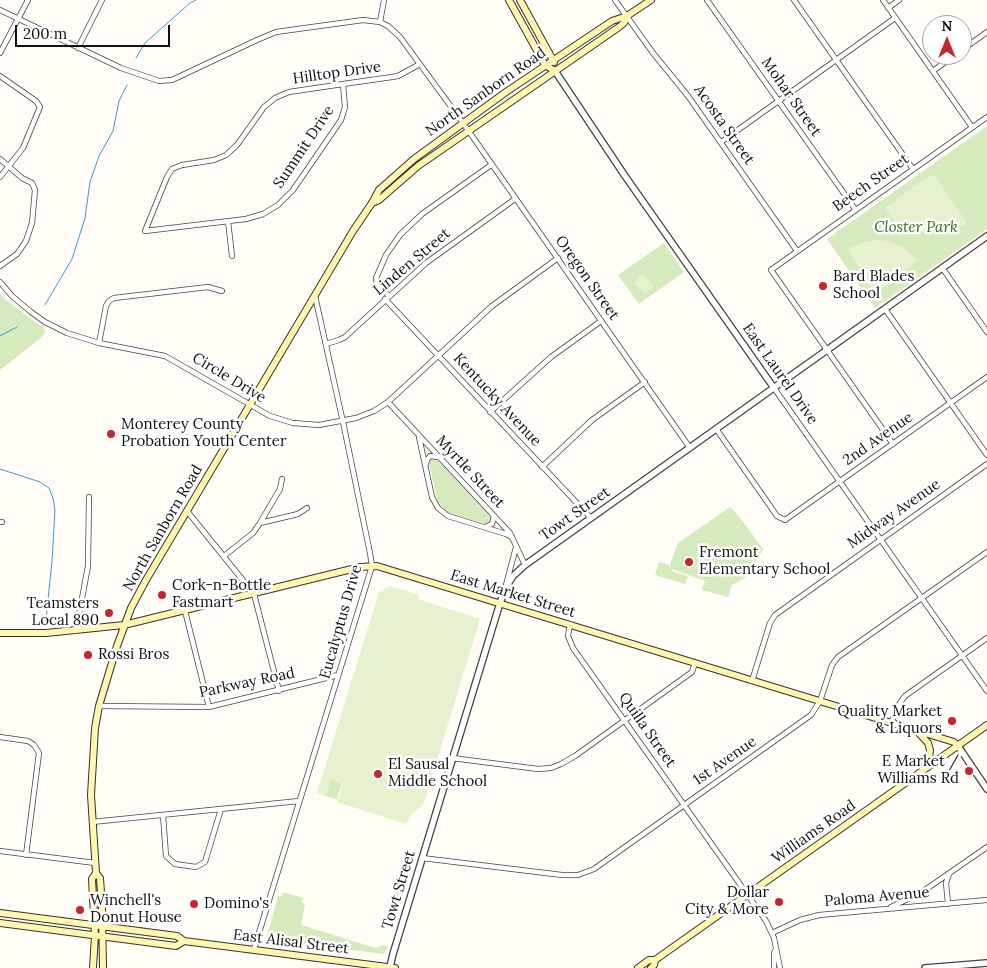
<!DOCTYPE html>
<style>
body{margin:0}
#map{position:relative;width:987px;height:968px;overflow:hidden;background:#fffdf5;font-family:Lora,serif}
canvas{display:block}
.north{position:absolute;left:922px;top:15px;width:50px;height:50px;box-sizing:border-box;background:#fff;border:1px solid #a0a0a0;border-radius:50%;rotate:0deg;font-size:14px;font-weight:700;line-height:20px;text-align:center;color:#111}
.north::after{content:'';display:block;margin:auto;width:18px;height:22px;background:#c4262e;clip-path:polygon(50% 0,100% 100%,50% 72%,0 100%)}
.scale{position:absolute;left:15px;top:25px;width:155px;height:22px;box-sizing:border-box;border:2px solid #111;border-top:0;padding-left:6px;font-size:15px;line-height:18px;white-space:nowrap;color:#111;-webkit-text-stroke:4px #fff;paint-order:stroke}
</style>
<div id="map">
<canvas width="987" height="968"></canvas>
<div class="north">N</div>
<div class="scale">200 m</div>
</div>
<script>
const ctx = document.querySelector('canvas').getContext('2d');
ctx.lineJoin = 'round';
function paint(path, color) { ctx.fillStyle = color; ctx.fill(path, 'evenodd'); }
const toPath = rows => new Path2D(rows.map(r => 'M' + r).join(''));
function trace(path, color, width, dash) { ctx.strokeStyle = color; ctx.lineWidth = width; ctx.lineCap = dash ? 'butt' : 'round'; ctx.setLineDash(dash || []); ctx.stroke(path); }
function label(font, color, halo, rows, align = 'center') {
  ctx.font = font + ' Lora,serif'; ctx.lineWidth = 5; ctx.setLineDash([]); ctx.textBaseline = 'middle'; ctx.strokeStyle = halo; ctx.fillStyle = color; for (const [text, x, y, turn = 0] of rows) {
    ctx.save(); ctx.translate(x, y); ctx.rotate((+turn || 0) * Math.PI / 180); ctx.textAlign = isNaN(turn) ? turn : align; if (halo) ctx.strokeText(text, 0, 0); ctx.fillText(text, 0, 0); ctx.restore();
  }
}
paint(toPath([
 [987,126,987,229,875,308,827,239],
 [664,243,684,272,639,304,618,275],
 [0,293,7,301,46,330,42,337,0,370],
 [432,458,436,458,491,517,491,522,486,524,451,514,444,509,438,501,436,495,429,463],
 [730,507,738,515,763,549,762,552,745,578,732,585,728,597,702,590,705,581,672,569,672,571,688,576,685,584,655,575,659,562,669,565,671,569,670,564,678,543],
 [331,779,342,783,337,799,325,796],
 [402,878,408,880,395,921,387,919,398,883,400,884],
 [283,892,303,898,302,903,305,904,301,925,376,948,382,945,388,946,386,952,383,954,266,939,278,896,281,896]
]), '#d5ebbd');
paint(toPath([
 [930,175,935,176,967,223,949,232,936,234,911,231,900,226,895,221,885,208],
 [876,240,888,241,901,246,909,252,917,261,879,292,873,291,848,249,860,243],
 [642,274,654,286,645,294,634,283],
 [390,586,419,595,418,599,480,619,425,800,421,807,412,814,406,824,337,802,343,783,331,780,325,796,317,793,379,592]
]), '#e6f2cf');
trace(toPath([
 [136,58,145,43,190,3,196,0],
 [45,305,72,259,85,218,90,182,99,156,113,131,119,101,127,85],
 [0,336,17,327],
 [0,469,40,482,49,488,53,498,55,510,52,561,46,619]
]), '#3f96cf', 1);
const minor = toPath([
 [615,0,653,53,688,96,797,251],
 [707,0,855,209],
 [794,0,913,169],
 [883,0,972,127],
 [888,8,899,0],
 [0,10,121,68,159,81,172,80,257,40,276,32,363,20,380,22,388,26,400,37,463,123,690,448],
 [380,22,384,0],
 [78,48,102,0],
 [962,50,987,32],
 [0,53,28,0],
 [933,71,955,55],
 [0,76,36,101,40,107,23,148,0,177],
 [343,84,345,107,341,120,293,190,278,205,263,214,246,219,145,231,167,177,172,169,182,165,214,160,226,155,237,145,264,107,275,98,289,92,343,84,392,77,398,76,420,64],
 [721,142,895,18],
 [0,159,22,178,32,183,35,190,32,223,26,241,17,254,0,266],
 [228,221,232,256],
 [943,269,987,332],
 [0,282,12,296,31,312,45,322,67,333,99,343,165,356,270,416,293,423,319,425,356,418,374,411,388,402,492,306,558,258],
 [389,296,377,284,376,278,386,255,400,235,422,214,491,165],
 [385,299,591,518],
 [885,309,987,455],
 [99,343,106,306,109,301,114,298,208,287,222,291],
 [326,344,339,340,345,337,426,263,515,199],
 [774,388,987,691],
 [388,402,510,533,525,565],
 [490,412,551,357,601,321],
 [717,430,777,516,785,520,987,377],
 [419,437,432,497,438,508,448,516,506,534,512,537],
 [893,444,771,270,987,117],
 [426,464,427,460,430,456,438,457],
 [542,467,592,420,645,382],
 [187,511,254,594,279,691],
 [0,522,2,522],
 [260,523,298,514,307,508],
 [485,527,492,524,494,516],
 [224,556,253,533,260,523,280,489,282,479],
 [506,585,516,547],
 [185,611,209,707],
 [570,624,568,636,573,648,766,921,774,938,780,968],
 [76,631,88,566,89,497],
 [752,681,770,623,775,615,987,464],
 [99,706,209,707,338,675],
 [891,723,899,704,905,696,987,638],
 [0,737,28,741,34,745,39,753,26,855],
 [452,758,538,769,551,768,561,764,575,756,692,672,695,663],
 [163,815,166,856,175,864,196,867,205,862,221,809],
 [92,822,299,801],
 [0,851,95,863],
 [422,858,562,875,578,875,594,869,811,715,820,701,832,665,838,657,987,552],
 [948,904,946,883,949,874],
 [891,907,922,892,987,847],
 [772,933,800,920,819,915,987,900],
 [254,949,372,566,370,553,343,422,315,296],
 [774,968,774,953,776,949]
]);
const tertiary = toPath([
 [555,71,625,176,774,388],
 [958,746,987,789],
 [390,967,393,954,500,603,506,587,513,576,525,565,987,236],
 [925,968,987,963]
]);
const secondary = toPath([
 [509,0,545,65,555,71],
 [520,0,554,62],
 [372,203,379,200,418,166,619,27,624,23,627,16],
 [0,633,46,633,124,625,360,567,377,566,954,742,958,746],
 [918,732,928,743,930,750,929,758,923,769],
 [96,873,100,878,102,907,103,968],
 [0,913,177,936,184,941,395,968],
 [0,923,176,946,184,941],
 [93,968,95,935,92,879,96,873,91,795,95,728,99,706,117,646,131,608,146,580,353,231,372,203,379,190,414,159,506,92,612,21,627,16,651,0],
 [638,968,649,960,655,960,987,725],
 [651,968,654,965,655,960]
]);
trace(minor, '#444', 6);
trace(tertiary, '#444', 8);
trace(secondary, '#333', 8);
trace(minor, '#fff', 4.5);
trace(tertiary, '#fff', 5.5);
trace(secondary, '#fff6b0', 6);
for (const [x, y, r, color] of [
 [823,286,5,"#c4262e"],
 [111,434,5,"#c4262e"],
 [689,562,5,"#c4262e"],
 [162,595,5,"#c4262e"],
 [109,613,5,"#c4262e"],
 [88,655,5,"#c4262e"],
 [952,721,5,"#c4262e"],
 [969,771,5,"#c4262e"],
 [378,774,5,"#c4262e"],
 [779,902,5,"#c4262e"],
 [194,904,5,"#c4262e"],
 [80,910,5,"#c4262e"]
]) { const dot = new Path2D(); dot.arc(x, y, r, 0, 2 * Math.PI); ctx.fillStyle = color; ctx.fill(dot); trace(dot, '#fff', 2); }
label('15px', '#111', '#fff', [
 ["Hilltop Drive",337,73,-8],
 ["North Sanborn Road",486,92,-35],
 ["Mohar Street",791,97,55],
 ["Acosta Street",724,125,55],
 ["Summit Drive",304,147,-56],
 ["Beech Street",871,183,-35],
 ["Linden Street",412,262,-40],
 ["Oregon Street",587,278,55],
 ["East Laurel Drive",780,374,55],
 ["Circle Drive",229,378,31],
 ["Kentucky Avenue",497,400,47],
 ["2nd Avenue",878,439,-35],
 ["Myrtle Street",470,472,47],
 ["Towt Street",575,514,-35],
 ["Midway Avenue",894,514,-35],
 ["North Sanborn Road",163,528,-60],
 ["East Market Street",513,594,17],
 ["Eucalyptus Drive",341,622,-74],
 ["Parkway Road",247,683,-12],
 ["Quilla Street",647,730,55],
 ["1st Avenue",725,761,-35],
 ["Williams Road",814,832,-35],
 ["Towt Street",399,890,-73],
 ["Paloma Avenue",877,897,-5],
 ["East Alisal Street",291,942,7]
]);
label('italic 15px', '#2f6b1f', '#fff', [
 ["Closter Park",916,228]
]);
label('15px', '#111', '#fff', [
 ["Bard Blades",833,277],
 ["School",833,294],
 ["Monterey County",121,425],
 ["Probation Youth Center",121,442],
 ["Fremont",699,553],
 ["Elementary School",699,570],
 ["Cork-n-Bottle",172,586],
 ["Fastmart",172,603],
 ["Teamsters",99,604,"right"],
 ["Local 890",99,621,"right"],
 ["Rossi Bros",98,655],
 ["Quality Market",942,712,"right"],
 ["& Liquors",942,729,"right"],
 ["E Market /",959,762,"right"],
 ["Williams Rd",959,779,"right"],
 ["El Sausal",388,765],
 ["Middle School",388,782],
 ["Dollar",769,893,"right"],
 ["City & More",769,910,"right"],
 ["Winchell's",90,901],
 ["Donut House",90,918],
 ["Domino's",204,904]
], 'left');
</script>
